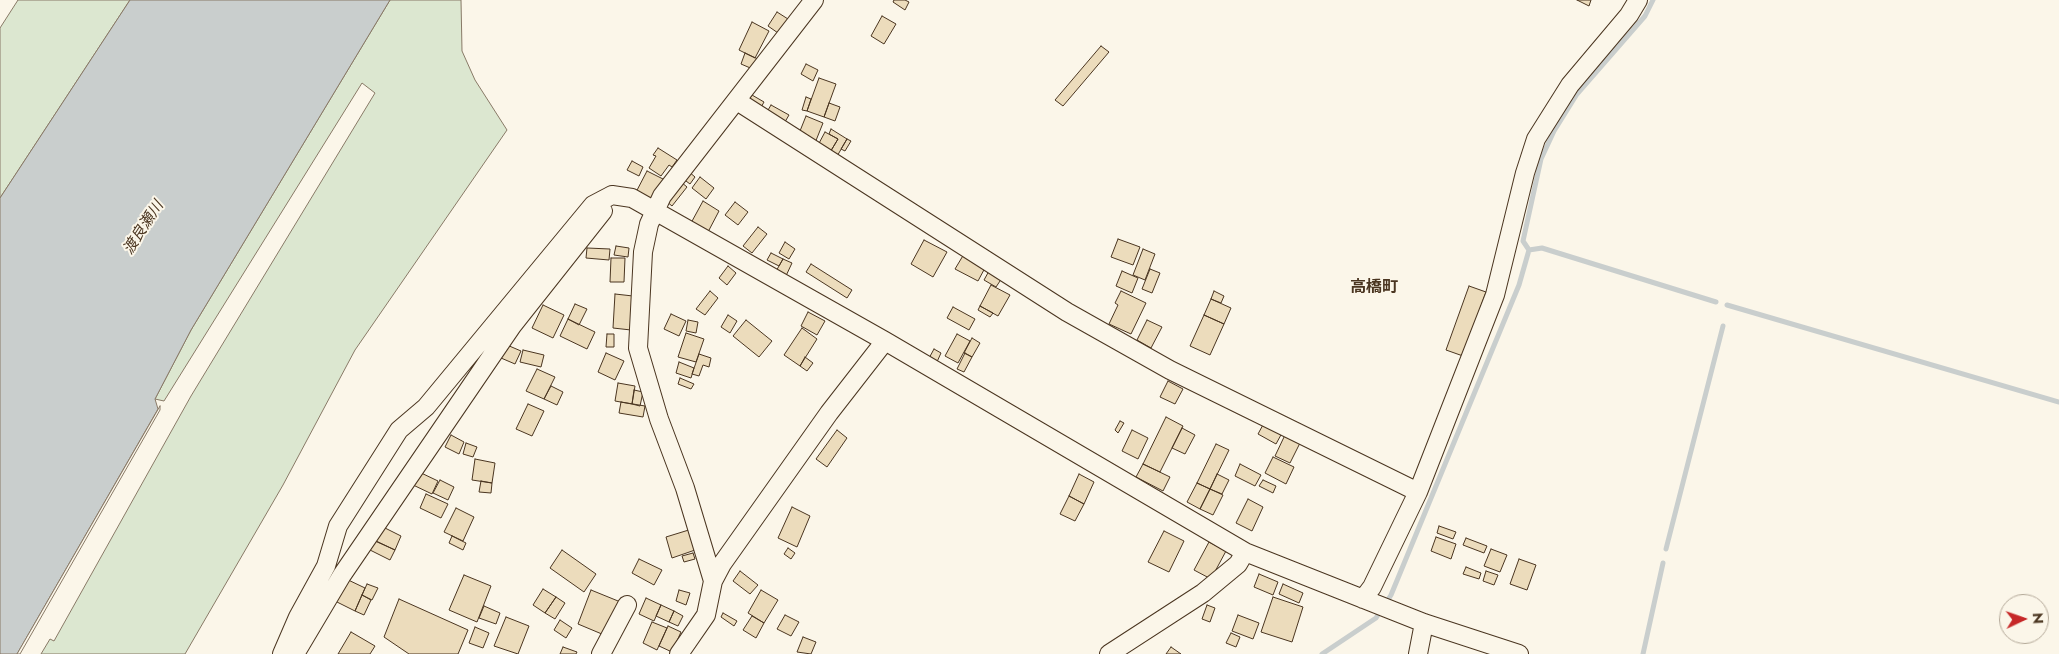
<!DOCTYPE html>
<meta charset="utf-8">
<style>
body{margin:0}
#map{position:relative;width:2059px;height:654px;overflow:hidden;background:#fbf6e9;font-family:Jost,sans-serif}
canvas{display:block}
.north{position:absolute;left:1999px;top:594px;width:50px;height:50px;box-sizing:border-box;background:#fbf6e9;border:1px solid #b4a999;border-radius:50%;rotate:87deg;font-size:14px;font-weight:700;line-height:20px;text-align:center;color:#4a3520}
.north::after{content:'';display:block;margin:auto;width:18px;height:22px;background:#c62828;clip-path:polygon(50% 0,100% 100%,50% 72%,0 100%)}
</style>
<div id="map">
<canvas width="2059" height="654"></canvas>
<div class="north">N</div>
</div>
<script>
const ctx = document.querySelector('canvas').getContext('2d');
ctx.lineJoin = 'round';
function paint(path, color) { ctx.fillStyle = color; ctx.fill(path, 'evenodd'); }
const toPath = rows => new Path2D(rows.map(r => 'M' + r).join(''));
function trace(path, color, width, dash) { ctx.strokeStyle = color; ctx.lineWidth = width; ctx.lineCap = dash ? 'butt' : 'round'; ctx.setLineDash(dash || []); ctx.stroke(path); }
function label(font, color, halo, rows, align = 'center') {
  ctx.font = font + ' Jost,"Noto Sans JP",sans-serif'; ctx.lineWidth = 4; ctx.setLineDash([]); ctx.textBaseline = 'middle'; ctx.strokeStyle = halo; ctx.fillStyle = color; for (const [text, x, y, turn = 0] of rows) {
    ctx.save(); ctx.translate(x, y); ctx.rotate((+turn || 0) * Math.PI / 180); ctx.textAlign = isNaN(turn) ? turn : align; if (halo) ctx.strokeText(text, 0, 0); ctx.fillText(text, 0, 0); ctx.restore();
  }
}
const green = toPath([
 [18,0,130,0,0,198,0,28,18,0],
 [390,0,461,0,462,51,475,80,507,130,355,350,283,485,185,654,41,654,50,639,54,641,191,396,375,93,362,83,164,401,155,399,191,330,390,0]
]);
paint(green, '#dce7d0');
trace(green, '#887966', 1);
const water = toPath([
 [130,0,390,0,191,330,155,399,158,409,17,654,0,654,0,198,130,0]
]);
paint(water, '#c9cecd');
trace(water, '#887966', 1);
const pier = toPath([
 [160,406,160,410,20,654,17,654,160,406]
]);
paint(pier, '#fbf6e9');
trace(pier, '#887966', 1);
trace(toPath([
 [1529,250,1542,248,1716,302],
 [1727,305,2059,402],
 [1666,549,1723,326],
 [1386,603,1391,595,1519,285,1529,250,1523,241,1541,159,1554,131,1577,94,1645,16,1653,0],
 [1322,654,1376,618,1381,610],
 [1643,654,1663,563]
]), '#c9cecd', 5);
const building = toPath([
 [894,0,905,0,909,2,905,10,893,2,894,0],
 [1577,0,1591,0,1589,6,1577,0],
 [777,12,788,19,778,33,768,26,777,12],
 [882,16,896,24,884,44,871,36,882,16],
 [752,22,769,31,755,58,739,50,752,22],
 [1101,46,1109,52,1063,106,1055,100,1101,46],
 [745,53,760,60,755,70,741,64,745,53],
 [806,64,818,70,813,81,801,74,806,64],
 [819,78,836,84,824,117,807,111,819,78],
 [752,95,764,102,759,111,746,104,752,95],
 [806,97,811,99,807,111,802,110,806,97],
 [829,103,840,107,835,121,824,117,829,103],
 [771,105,789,115,782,127,764,117,771,105],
 [806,116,823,123,815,143,798,136,806,116],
 [831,129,847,139,836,158,829,154,838,139,829,134,831,129],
 [825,132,838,139,829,154,817,147,825,132],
 [847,139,851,141,845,151,841,149,847,139],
 [658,148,677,160,672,167,669,165,661,176,649,168,656,156,653,155,658,148],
 [632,161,643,167,639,176,627,170,632,161],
 [647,171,665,180,651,205,634,196,647,171],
 [688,171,695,177,690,184,682,178,688,171],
 [700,177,714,188,706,199,692,188,700,177],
 [681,182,687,187,672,206,666,201,681,182],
 [703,201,719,211,708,232,691,223,703,201],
 [735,202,748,212,738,225,725,215,735,202],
 [758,227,767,234,752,253,743,246,758,227],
 [1118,239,1140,247,1133,265,1111,257,1118,239],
 [924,240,947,252,933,277,911,264,924,240],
 [785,242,795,249,789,259,779,253,785,242],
 [616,246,629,248,628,257,614,255,616,246],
 [587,248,610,249,609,260,586,258,587,248],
 [1143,249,1155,254,1145,280,1133,275,1143,249],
 [771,253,783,259,779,266,767,260,771,253],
 [964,254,986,266,978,281,955,269,964,254],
 [611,258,625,258,624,282,610,282,611,258],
 [783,259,792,263,785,278,775,273,783,259],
 [811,264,852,290,847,298,806,272,811,264],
 [728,266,736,273,727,285,719,278,728,266],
 [1150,269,1160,273,1152,293,1142,289,1150,269],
 [989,271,1002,278,996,287,984,280,989,271],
 [1122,271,1138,278,1132,293,1116,286,1122,271],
 [991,285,1010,295,998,316,980,306,991,285],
 [1469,286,1486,292,1463,356,1446,350,1469,286],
 [710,291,718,298,705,315,696,309,710,291],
 [1121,291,1146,303,1131,334,1109,324,1118,305,1115,303,1121,291],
 [1214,291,1224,296,1221,303,1211,299,1214,291],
 [615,294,633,296,631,330,613,328,615,294],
 [1211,299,1231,308,1224,324,1204,315,1211,299],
 [575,304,587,309,579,325,568,319,575,304],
 [543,305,564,315,553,338,532,328,543,305],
 [980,306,993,313,990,317,978,310,980,306],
 [953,307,975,319,969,330,947,318,953,307],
 [808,312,825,321,817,335,801,326,808,312],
 [671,314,686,321,679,336,664,329,671,314],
 [728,315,737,321,730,333,721,327,728,315],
 [1204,315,1224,324,1210,355,1190,346,1204,315],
 [568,319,595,332,587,349,560,336,568,319],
 [688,320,698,322,696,333,686,331,688,320],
 [746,320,772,341,759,357,733,336,746,320],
 [1147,320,1162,327,1151,348,1137,340,1147,320],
 [802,328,817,339,800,366,784,355,802,328],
 [686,333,704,339,696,362,678,357,686,333],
 [607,334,614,334,614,347,606,347,607,334],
 [957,334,970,341,958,363,945,356,957,334],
 [972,338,980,343,972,357,964,353,972,338],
 [507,345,521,351,515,364,501,358,507,345],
 [934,349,941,353,936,364,928,360,934,349],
 [523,350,544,355,541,367,520,362,523,350],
 [606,353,624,361,615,380,598,372,606,353],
 [965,353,972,357,964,372,957,369,965,353],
 [699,354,711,358,709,367,703,365,699,376,692,374,699,354],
 [805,357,813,363,807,371,800,366,805,357],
 [679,362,694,368,691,378,676,373,679,362],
 [537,369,555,377,544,399,526,391,537,369],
 [680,378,694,384,691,389,678,384,680,378],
 [1168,381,1183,389,1175,404,1160,397,1168,381],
 [618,383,635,386,632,404,615,401,618,383],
 [551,386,563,392,557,405,544,399,551,386],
 [634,390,643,392,640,406,632,404,634,390],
 [621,402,645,406,643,417,619,413,621,402],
 [528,404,544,411,532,436,516,429,528,404],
 [1166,417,1183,426,1160,472,1143,464,1166,417],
 [1120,421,1124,423,1118,433,1115,430,1120,421],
 [1264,423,1282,433,1276,444,1258,434,1264,423],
 [1182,428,1195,435,1185,454,1172,448,1182,428],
 [837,430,847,438,827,467,816,459,837,430],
 [1132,430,1148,438,1138,459,1122,451,1132,430],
 [451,435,464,442,459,454,445,447,451,435],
 [1285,435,1300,443,1290,463,1275,456,1285,435],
 [466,443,477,447,473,457,463,454,466,443],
 [1216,444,1229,450,1210,489,1197,483,1216,444],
 [1273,457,1294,467,1286,484,1265,473,1273,457],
 [475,459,495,463,492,483,472,480,475,459],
 [1143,464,1170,477,1163,491,1136,477,1143,464],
 [1240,464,1261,475,1255,486,1235,476,1240,464],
 [417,471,438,481,432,494,411,484,417,471],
 [1079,474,1094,482,1084,504,1069,496,1079,474],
 [1217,474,1229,480,1222,494,1210,489,1217,474],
 [440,480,454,487,448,500,433,493,440,480],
 [1263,480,1276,486,1273,493,1259,486,1263,480],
 [481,481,492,483,491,493,479,492,481,481],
 [1197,483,1210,489,1200,509,1187,502,1197,483],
 [1210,489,1223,495,1213,515,1200,509,1210,489],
 [426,494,448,504,441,518,420,508,426,494],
 [1069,496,1084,504,1075,521,1060,514,1069,496],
 [1248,499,1263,507,1252,531,1236,523,1248,499],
 [792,507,810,516,797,547,778,538,792,507],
 [456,508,474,517,463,541,444,532,456,508],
 [381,526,401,536,395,550,374,540,381,526],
 [1439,526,1456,532,1453,539,1437,533,1439,526],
 [692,529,698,549,672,558,666,537,692,529],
 [1164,531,1184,541,1169,572,1148,562,1164,531],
 [452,536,466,543,463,550,449,543,452,536],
 [1436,537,1456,544,1451,559,1431,551,1436,537],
 [1466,538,1487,546,1484,553,1463,545,1466,538],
 [375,541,395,550,390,560,370,550,375,541],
 [1209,542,1226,551,1211,579,1194,570,1209,542],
 [788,548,795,553,791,559,784,554,788,548],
 [1491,549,1507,555,1500,572,1484,566,1491,549],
 [562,550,596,574,584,592,550,568,562,550],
 [693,553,695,559,684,562,682,556,693,553],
 [639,559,662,570,654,585,632,573,639,559],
 [1519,559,1536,565,1527,590,1510,584,1519,559],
 [1466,567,1481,573,1479,579,1463,574,1466,567],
 [740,571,758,585,750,594,733,581,740,571],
 [1486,571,1498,575,1494,585,1483,581,1486,571],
 [1259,574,1278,582,1273,595,1254,587,1259,574],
 [464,575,491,586,477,622,449,610,464,575],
 [342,577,365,588,355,611,331,599,342,577],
 [367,584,378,588,372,600,362,595,367,584],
 [1283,584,1303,593,1299,603,1279,594,1283,584],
 [543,589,556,597,545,613,533,605,543,589],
 [591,590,623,603,609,637,578,624,591,590],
 [679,590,690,593,686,605,676,601,679,590],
 [761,590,778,600,764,623,748,613,761,590],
 [362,595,371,600,364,615,355,611,362,595],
 [556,597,565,603,555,619,545,613,556,597],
 [1273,597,1303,607,1292,642,1261,632,1273,597],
 [646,598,661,605,654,621,639,614,646,598],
 [399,599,468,630,458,654,409,654,384,637,399,599],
 [661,605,674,611,669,622,656,616,661,605],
 [1207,605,1215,608,1210,622,1202,619,1207,605],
 [484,606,500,613,496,624,479,618,484,606],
 [674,611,683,616,678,626,669,622,674,611],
 [723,613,737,621,734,626,721,617,723,613],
 [785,615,799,622,791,636,777,629,785,615],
 [1238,615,1259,623,1253,639,1232,631,1238,615],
 [752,616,764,623,756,638,743,630,752,616],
 [506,617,529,626,518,654,494,646,506,617],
 [560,620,572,628,566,638,554,630,560,620],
 [652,622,667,628,657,650,643,643,652,622],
 [668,626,681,632,672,652,659,646,668,626],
 [475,627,489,633,483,648,469,643,475,627],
 [351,632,375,646,370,654,338,654,351,632],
 [1231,633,1240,637,1236,647,1226,643,1231,633],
 [803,637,816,642,811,654,797,652,803,637],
 [563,647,577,652,576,654,560,654,563,647],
 [1171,647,1181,654,1166,654,1171,647]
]);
paint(building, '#ecdcbc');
trace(building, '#4a3520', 1);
const minor = toPath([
 [737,101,1067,312,1170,370,1418,492],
 [713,581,722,564,829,413,885,341],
 [1363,599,1372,587,1418,492,1495,295,1525,173,1536,139,1570,85,1629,15,1638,0],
 [282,654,298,617,326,566,338,526,399,430,426,407,593,205,612,195,632,198,885,341,1245,552,1424,623,1519,654],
 [295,654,342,575,512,326,603,211],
 [601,654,627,605],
 [679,654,706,615,713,581,685,488,659,419,638,348,643,252,649,224,662,196,814,0],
 [1109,654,1203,593,1238,564,1245,552],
 [1418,654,1424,623]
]);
trace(minor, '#4a3520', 20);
trace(minor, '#fbf6e9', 18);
label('italic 15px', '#4a3520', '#fbf6e9', [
 ["渡良瀬川",144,228,-57]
]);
label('bold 16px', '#4a3520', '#fbf6e9', [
 ["高橋町",1374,288]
]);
</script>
